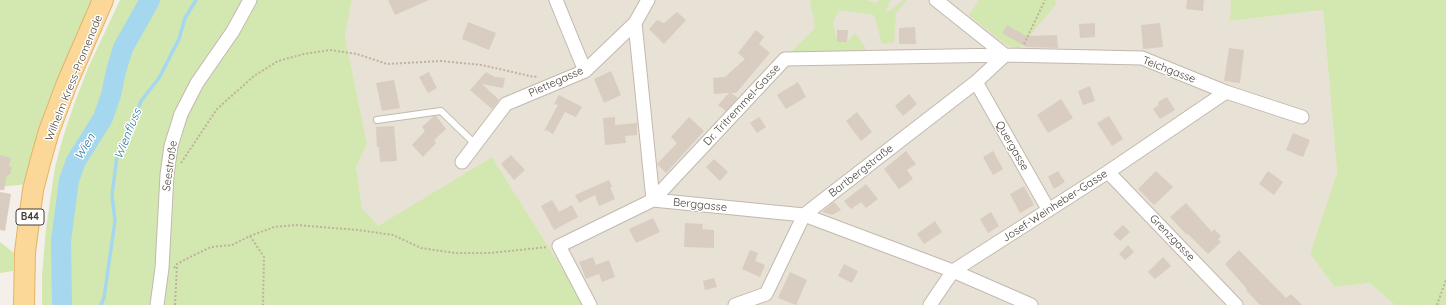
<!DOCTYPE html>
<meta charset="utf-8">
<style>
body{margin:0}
canvas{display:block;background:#f4efe8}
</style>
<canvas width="1446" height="305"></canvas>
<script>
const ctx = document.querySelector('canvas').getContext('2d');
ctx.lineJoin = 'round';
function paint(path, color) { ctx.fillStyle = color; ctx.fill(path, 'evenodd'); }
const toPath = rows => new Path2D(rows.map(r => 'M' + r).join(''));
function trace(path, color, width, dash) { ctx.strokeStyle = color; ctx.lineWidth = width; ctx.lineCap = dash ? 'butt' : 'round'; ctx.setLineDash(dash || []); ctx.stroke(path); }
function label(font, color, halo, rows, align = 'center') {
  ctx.font = font + ' Quicksand,sans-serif'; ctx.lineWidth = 3; ctx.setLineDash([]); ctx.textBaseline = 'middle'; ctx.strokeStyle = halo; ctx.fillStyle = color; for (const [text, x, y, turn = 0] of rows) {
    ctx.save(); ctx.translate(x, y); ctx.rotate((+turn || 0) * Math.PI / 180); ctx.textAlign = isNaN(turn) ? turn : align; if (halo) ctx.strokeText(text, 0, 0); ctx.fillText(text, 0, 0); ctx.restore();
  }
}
paint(toPath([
 [352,0,1231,0,1230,21,1323,10,1337,173,1310,254,1335,287,1370,283,1395,305,585,305,492,157,377,227,362,208,356,167,367,144,345,36]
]), '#e8e1d6');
paint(toPath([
 [0,0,95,0,27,184,0,187],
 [120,0,352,0,345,36,367,144,356,167,362,208,378,226,492,157,585,305,42,305,42,275,46,229,55,167,64,134,75,102,88,68],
 [810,0,867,0,876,3,880,0,890,0,885,14,904,0,907,0,896,13,894,42,882,44,874,15,839,10,833,23,837,41,847,42,855,33,867,50,789,54,815,28],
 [979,0,1055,0,1056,4,1018,50,1004,43,969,15],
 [1231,0,1446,0,1446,305,1395,305,1370,283,1335,287,1310,254,1337,173,1323,10,1230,21],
 [0,242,14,253,13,271,0,273]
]), '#d3e7b1');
trace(toPath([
 [101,305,104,298,115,221,112,195,117,156,128,134,141,101,159,78,179,39,185,18,196,0]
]), '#a5d7ef', 3.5);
trace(toPath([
 [62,305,61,241,69,180,76,161,103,118,111,95,116,71,123,48,150,0]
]), '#a5d7ef', 20);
paint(toPath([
 [388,0,429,0,395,15],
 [1187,0,1204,0,1203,11,1186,9],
 [677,12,686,20,664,44,649,29,657,20,664,23],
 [468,22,496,33,489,50,462,39],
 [1095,23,1095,37,1080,38,1079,24],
 [1160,23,1163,47,1143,49,1141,25],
 [1007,25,1026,36,1057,35,1058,48,1026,47,1002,33],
 [915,27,916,44,899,44,899,28],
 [756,30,764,37,759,44,770,53,736,93,731,93,738,98,726,111,718,105,729,93,714,94,713,78,725,77,745,59,738,53],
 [837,30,848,30,847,42,837,42],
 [1229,48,1244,50,1240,83,1224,81],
 [611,71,621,95,604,103,594,79],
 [429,72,437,88,428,93,419,77],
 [486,72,495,77,505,78,503,88,482,84,499,100,492,109,470,90],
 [394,80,400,108,382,111,376,83],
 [798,82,806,97,786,109,777,95],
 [1090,86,1095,101,1083,105,1078,91],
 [909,94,917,104,903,116,895,106],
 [559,95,582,107,576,117,565,112,553,134,546,130,544,131,558,105,554,104],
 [1167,97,1175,110,1160,119,1153,109,1159,105,1158,102],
 [1061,99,1073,118,1048,133,1037,115],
 [857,112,872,132,861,141,846,121],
 [434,116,436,116,446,129,434,140,436,143,423,157,412,145,425,131,422,127],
 [1109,116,1123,139,1112,146,1097,123],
 [615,117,615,125,637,123,637,135,625,136,626,143,605,145,603,118],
 [689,117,704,131,666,173,657,164,677,143,671,137],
 [759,117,766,127,757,133,750,123],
 [394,126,397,161,380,162,379,147,377,147,376,127],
 [1293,133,1310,140,1303,157,1286,150],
 [906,151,916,164,907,170,913,179,899,189,884,169],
 [993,151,1003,169,993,175,983,157],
 [0,155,11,158,9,166,12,167,10,175,7,175,4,190,0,190],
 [511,155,525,170,514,180,501,164],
 [714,159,728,172,720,181,706,167],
 [1058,171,1065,182,1054,189,1048,177],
 [1156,171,1173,187,1154,205,1138,189],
 [1268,171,1283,182,1274,195,1259,184],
 [609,180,612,187,610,187,615,199,599,206,595,195,579,203,575,195],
 [866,184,878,199,866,208,861,202,851,209,844,201],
 [1024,186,1034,205,1020,213,1010,194],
 [0,192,11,194,5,231,0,230],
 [552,200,559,212,572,205,578,217,554,230,541,206],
 [834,202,841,210,832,215,822,212],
 [1186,203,1212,232,1214,229,1221,236,1218,239,1221,242,1208,254,1188,234,1187,235,1170,217],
 [991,212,999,226,988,233,980,219],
 [653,218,660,232,636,243,629,229],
 [935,221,942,232,924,244,917,234],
 [685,223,703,224,702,229,714,230,714,248,684,247],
 [1123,225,1130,232,1120,241,1113,234],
 [1128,245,1134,252,1125,260,1119,254],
 [750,250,758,253,755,261,765,265,760,277,742,269],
 [1239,250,1286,298,1291,294,1302,305,1260,305,1246,290,1247,289,1225,264],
 [593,257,596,265,609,260,615,277,602,282,599,274,586,279,579,262],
 [1163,257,1171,266,1155,279,1148,272],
 [844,264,858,271,852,283,838,276],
 [790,272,807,280,796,305,778,298],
 [714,278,717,287,705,290,703,281]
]), '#d8cdc0');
const lane = toPath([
 [377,120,441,111,475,144]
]);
const street = toPath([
 [556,0,585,71],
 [635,23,653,200,804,215,766,294,735,305],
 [976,82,1048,209],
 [462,162,506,104,585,71,635,23,648,0],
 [1108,172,1236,305],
 [157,305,162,268,167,175,171,146,181,114,197,83,233,31,250,0],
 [590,305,559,246,653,200,785,59,1005,55,1142,58,1226,92,1302,117],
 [930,305,953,271,804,215,976,82,1005,55,936,0],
 [1031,305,953,271,1108,172,1226,92]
]);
const primary = toPath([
 [24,305,25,252,33,190,41,159,49,131,67,83,103,0]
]);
trace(lane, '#c2b9ae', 8);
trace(street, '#c2b9ae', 15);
trace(primary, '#e2b468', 22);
trace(toPath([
 [1024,44,1045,0],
 [181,163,217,109,254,76,278,61,304,54,330,50,357,54,387,64,441,61,482,65,534,77,538,76],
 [250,236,264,257,263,305],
 [174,268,177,264,190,257,211,247,232,245,250,236,274,227,296,225,358,230,393,235,421,248,455,253,490,253,548,247],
 [175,305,177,265],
 [1437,305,1446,280]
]), '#c1b19c', 2, [2, 2]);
trace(lane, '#fff', 6);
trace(street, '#fff', 13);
trace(primary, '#fcd898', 20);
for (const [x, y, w] of [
 [30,217,28]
]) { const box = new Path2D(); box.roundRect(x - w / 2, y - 8, w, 16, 3); ctx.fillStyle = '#fff'; ctx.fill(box); trace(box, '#473f37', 1); }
label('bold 10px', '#473f37', null, [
 ["B44",30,217]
]);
label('11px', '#473f37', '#fff', [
 ["Teichgasse",1169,70,21],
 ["Wilhelm Kress-Promenade",74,78,-68],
 ["Piettegasse",556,82,-24],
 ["Dr. Tritremmel-Gasse",742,105,-47],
 ["Quergasse",1012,146,60],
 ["Seestraße",170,166,-82],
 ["Bartbergstraße",861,171,-38],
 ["Berggasse",700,205,6],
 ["Josef-Weinheber-Gasse",1055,206,-33],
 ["Grenzgasse",1172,238,46]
]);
label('italic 12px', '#2e79a2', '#fff', [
 ["Wienfluss",128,134,-68],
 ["Wien",85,147,-59]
]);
</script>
